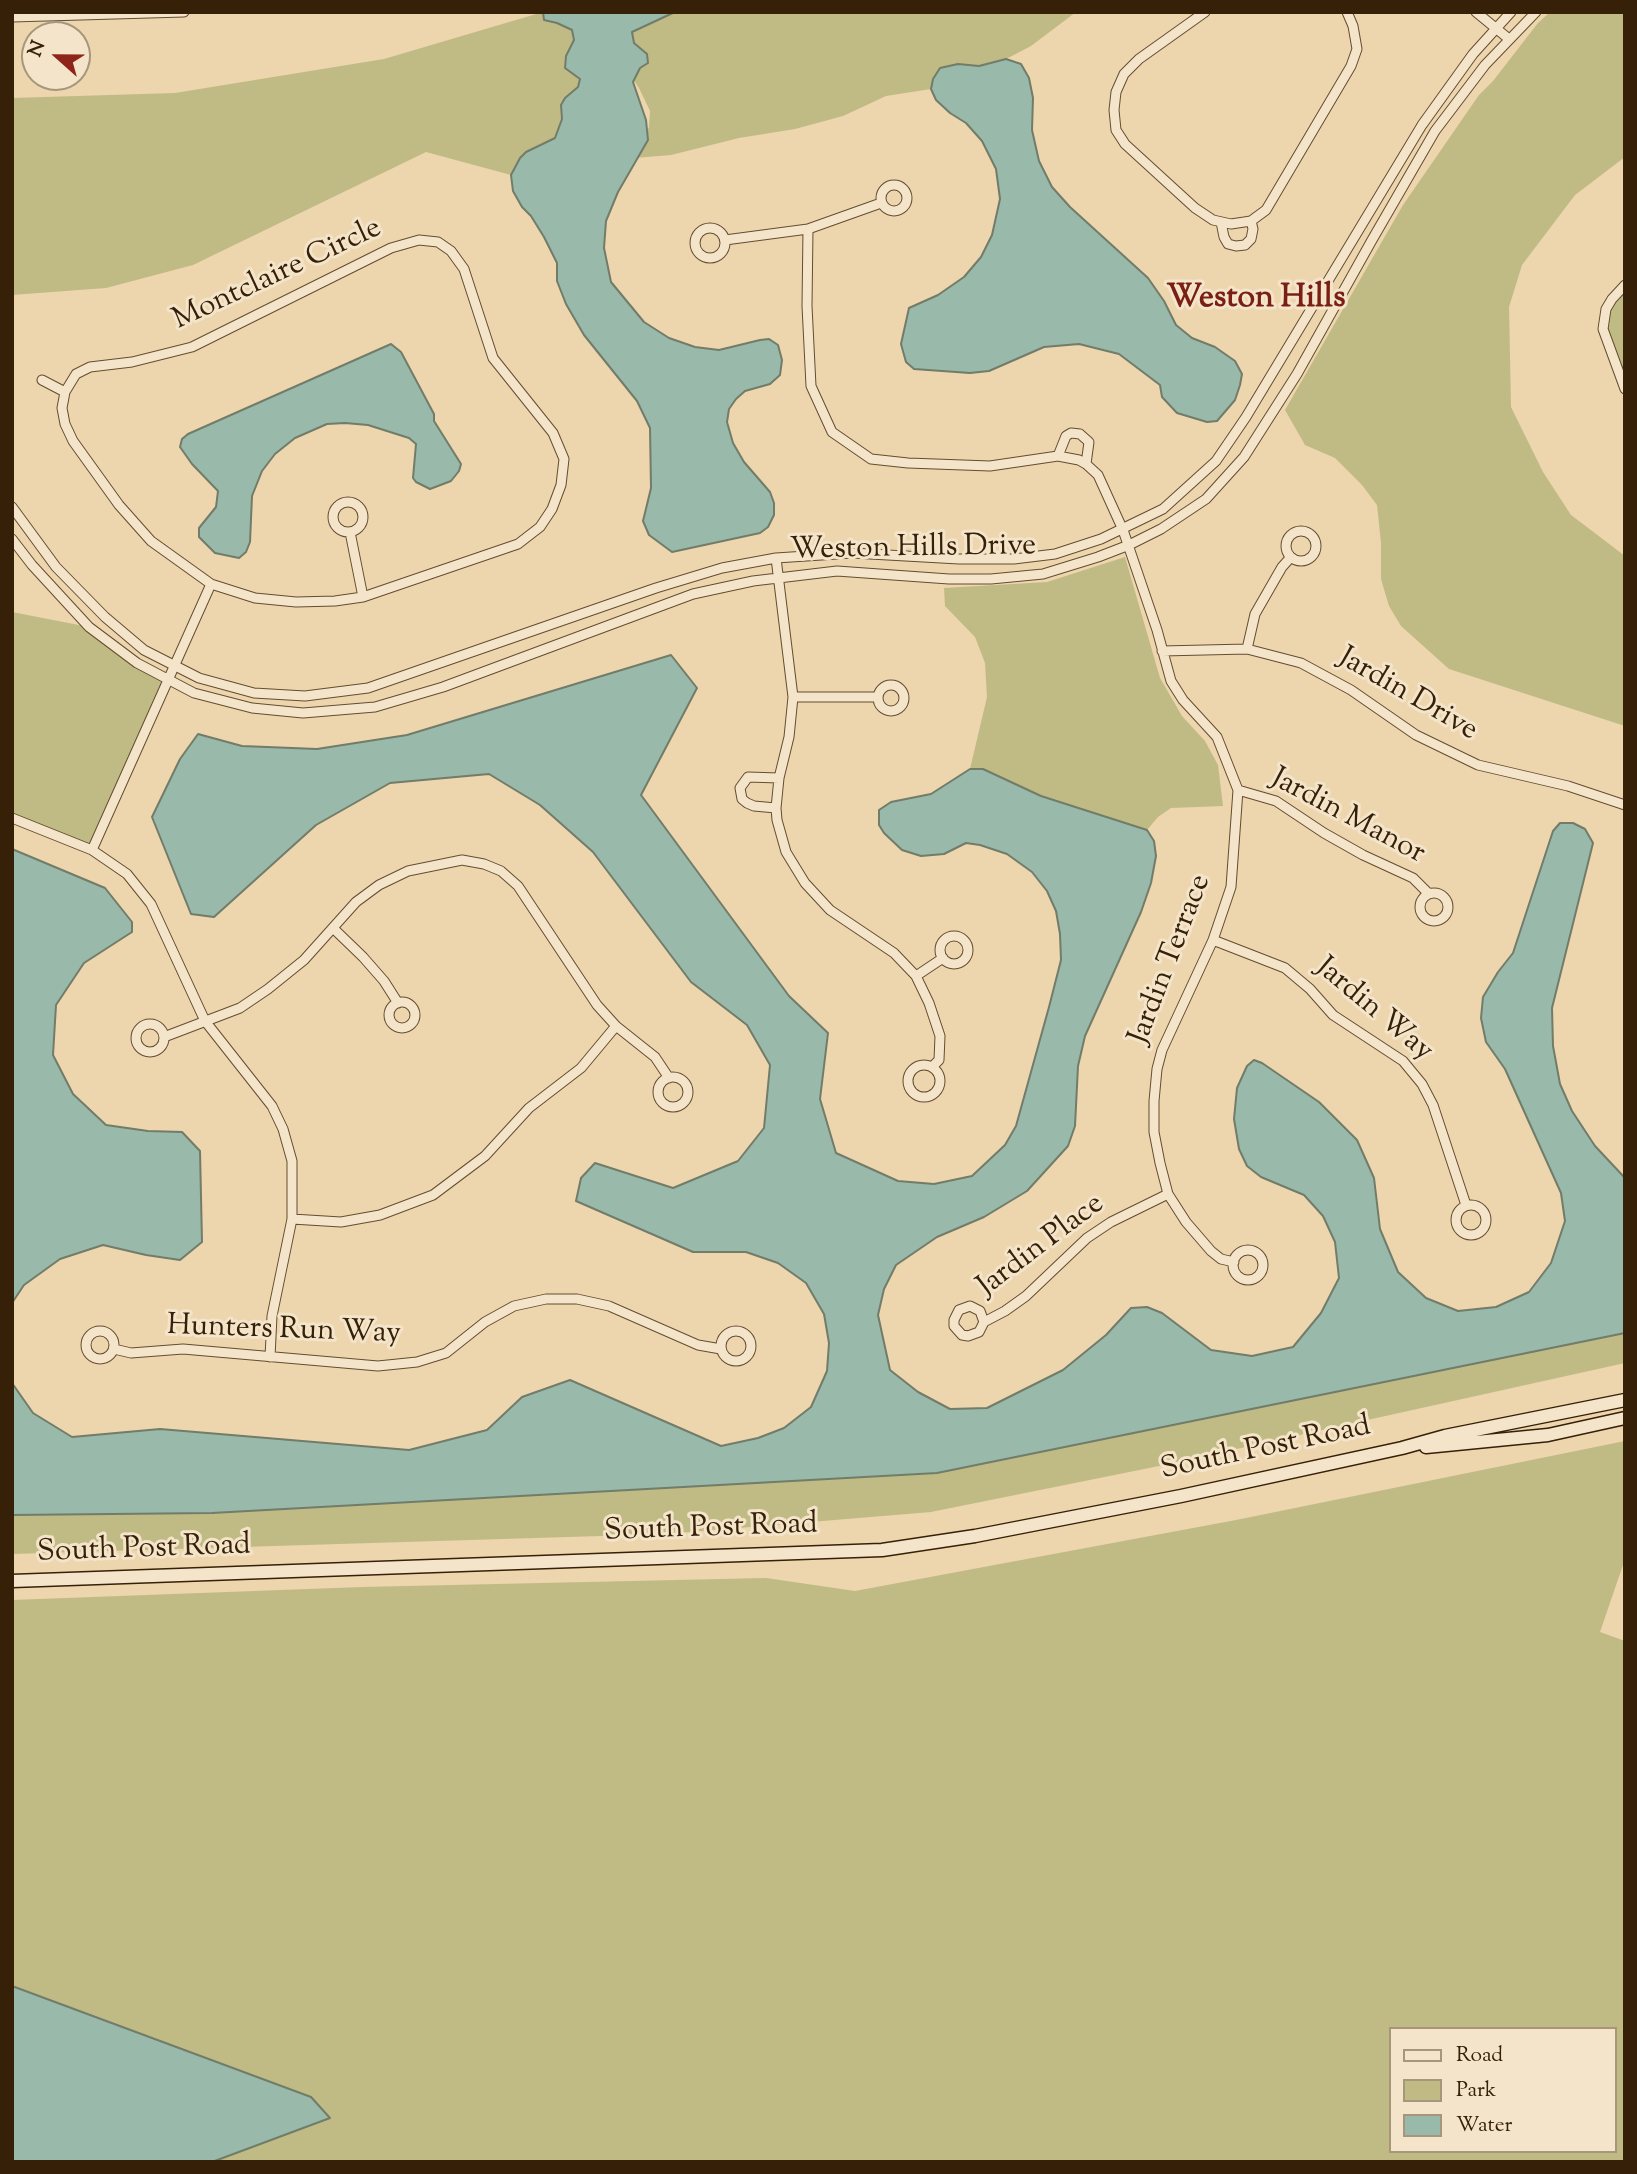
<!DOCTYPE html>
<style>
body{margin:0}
#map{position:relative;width:1637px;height:2174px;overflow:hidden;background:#edd5ad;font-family:"Sorts Mill Goudy",serif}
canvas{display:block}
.frame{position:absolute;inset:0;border:14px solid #362007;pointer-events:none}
.legend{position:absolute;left:1389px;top:2027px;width:228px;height:126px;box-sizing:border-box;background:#f3e4ca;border:2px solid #a7967c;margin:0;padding:9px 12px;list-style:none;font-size:21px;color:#362007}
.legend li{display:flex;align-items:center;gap:14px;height:35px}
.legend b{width:35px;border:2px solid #a7967c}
.north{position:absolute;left:21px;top:21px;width:70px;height:70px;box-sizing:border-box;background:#f3e4ca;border:2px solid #a7967c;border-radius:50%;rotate:291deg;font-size:19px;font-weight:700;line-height:28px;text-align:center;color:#362007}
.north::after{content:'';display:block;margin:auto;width:24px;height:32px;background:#8f2418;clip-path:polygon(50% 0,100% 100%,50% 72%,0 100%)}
</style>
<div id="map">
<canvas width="1637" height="2174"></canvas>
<div class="frame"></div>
<ul class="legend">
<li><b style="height:9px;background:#f3e4ca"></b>Road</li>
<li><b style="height:19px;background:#c0bb84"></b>Park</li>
<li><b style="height:19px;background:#99b9ab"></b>Water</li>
</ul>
<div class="north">N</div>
</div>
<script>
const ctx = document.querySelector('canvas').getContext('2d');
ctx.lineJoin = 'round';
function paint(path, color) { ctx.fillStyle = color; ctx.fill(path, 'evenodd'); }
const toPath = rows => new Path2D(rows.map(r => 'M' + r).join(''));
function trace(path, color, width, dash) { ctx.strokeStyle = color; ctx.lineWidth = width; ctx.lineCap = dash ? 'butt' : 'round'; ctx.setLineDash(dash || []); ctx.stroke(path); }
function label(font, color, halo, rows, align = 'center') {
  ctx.font = font + ' "Sorts Mill Goudy",serif'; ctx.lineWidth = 6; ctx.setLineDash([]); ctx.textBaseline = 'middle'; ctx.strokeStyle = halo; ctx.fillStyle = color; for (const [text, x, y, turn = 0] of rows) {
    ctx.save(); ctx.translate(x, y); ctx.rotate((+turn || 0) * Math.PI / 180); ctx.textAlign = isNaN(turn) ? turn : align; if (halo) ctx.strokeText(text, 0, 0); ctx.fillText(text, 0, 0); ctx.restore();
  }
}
paint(toPath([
 [543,12,1076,12,1031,46,1006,59,979,66,958,64,933,79,931,89,886,96,843,116,795,129,739,138,671,155,634,158,649,127,650,111,639,88,624,66,571,72,580,78,579,87,565,98,561,105,562,119,555,138,520,158,511,175,426,152,193,265,106,288,12,295,12,98,175,93,384,59],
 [1550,12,1625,12,1625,157,1575,195,1522,265,1509,307,1511,407,1543,472,1571,515,1625,556,1625,726,1449,669,1401,626,1389,606,1381,579,1381,543,1377,505,1362,485,1335,458,1305,445,1285,410,1403,205,1479,95,1493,81,1538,23],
 [1625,285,1625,389,1603,321],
 [1125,557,1160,678,1182,716,1205,741,1218,765,1223,806,1171,808,1158,817,1147,830,1041,796,983,769,970,769,987,697,985,663,975,637,945,606,944,588,1047,582],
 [12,612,89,627,168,679,92,850,12,818],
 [1625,1333,1625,1363,1164,1465,931,1512,666,1534,12,1554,12,1515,208,1513,937,1473],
 [1625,1441,1625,1559,1600,1632,1625,1641,1625,2162,212,2162,330,2117,311,2097,12,1986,12,1600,362,1587,766,1578,855,1591,1236,1520],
 [1390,2029,1614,2029,1614,2151,1390,2151]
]), '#c0bb84');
const water = toPath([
 [543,12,675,12,632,32,634,43,647,54,648,63,640,68,633,82,646,120,648,140,618,192,606,221,604,248,611,282,644,322,669,338,695,347,719,350,760,340,769,339,778,345,782,360,780,375,770,384,745,391,736,399,729,409,727,422,733,443,744,462,770,492,774,503,774,515,768,527,760,533,672,552,649,535,643,521,651,488,650,428,637,401,584,335,566,304,557,281,557,263,544,237,531,216,522,207,513,191,511,175,520,158,526,152,555,138,562,119,561,105,565,98,578,87,580,79,565,68,566,56,574,40,572,30,557,23,544,20,543,12],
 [1006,59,1021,64,1029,78,1033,98,1032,130,1039,161,1052,187,1070,207,1148,278,1164,301,1176,325,1192,338,1215,347,1235,361,1242,374,1240,385,1235,400,1217,421,1207,422,1177,413,1162,397,1160,385,1119,354,1079,344,1044,347,989,371,970,373,914,369,906,362,901,344,909,308,938,295,964,277,981,257,992,235,1000,199,996,169,982,141,966,123,950,113,936,100,931,89,933,79,940,68,958,64,979,66,1006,59],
 [391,344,401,352,434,414,434,421,461,464,459,471,451,481,430,489,416,482,413,478,416,444,409,438,368,425,345,423,327,424,295,438,275,454,262,471,252,496,250,542,246,552,239,558,215,553,199,537,199,528,216,507,218,491,192,464,180,447,182,439,188,434,391,344],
 [671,655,697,688,641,795,789,996,828,1033,820,1099,836,1153,898,1181,934,1184,972,1176,1005,1145,1016,1126,1049,1007,1061,960,1060,934,1056,911,1047,891,1032,872,1007,854,980,845,966,843,944,854,921,856,902,850,884,833,879,825,879,810,891,802,931,794,970,769,983,769,1041,796,1147,830,1154,841,1156,856,1151,883,1141,912,1085,1036,1078,1066,1075,1126,1068,1146,1027,1191,984,1217,937,1237,896,1265,884,1289,878,1315,890,1370,918,1392,950,1409,987,1408,1063,1370,1106,1335,1131,1308,1147,1307,1162,1313,1211,1350,1252,1356,1293,1347,1321,1313,1339,1278,1335,1242,1323,1216,1304,1195,1261,1177,1247,1166,1239,1149,1234,1119,1237,1088,1247,1066,1254,1060,1262,1063,1319,1102,1357,1140,1374,1178,1380,1229,1398,1272,1426,1298,1458,1311,1496,1307,1529,1292,1551,1263,1565,1221,1561,1193,1505,1069,1486,1042,1481,1018,1483,997,1498,972,1513,953,1553,831,1560,823,1573,823,1585,829,1593,843,1552,1008,1553,1046,1560,1084,1572,1111,1595,1146,1625,1178,1625,1333,937,1473,212,1513,12,1515,12,1383,33,1413,72,1437,160,1429,409,1450,487,1430,522,1397,570,1380,721,1446,758,1438,784,1428,811,1407,827,1371,829,1343,824,1314,806,1283,778,1263,746,1252,693,1252,576,1201,581,1178,595,1163,673,1188,738,1161,764,1128,770,1065,747,1025,691,982,593,852,540,805,489,774,390,783,316,825,214,917,191,914,152,817,180,759,198,734,242,746,317,749,407,735,671,655],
 [12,849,105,888,132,922,132,932,84,963,56,1005,53,1055,73,1094,106,1125,148,1131,182,1132,200,1151,202,1242,180,1260,146,1255,103,1245,60,1259,24,1285,12,1303,12,849],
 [12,1986,311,2097,330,2118,212,2162,12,2162,12,1986]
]);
paint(water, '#99b9ab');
trace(water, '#717c69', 2);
const street = toPath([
 [1205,12,1139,59,1124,74,1116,92,1114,110,1116,130,1125,144,1195,208,1213,220,1231,224,1251,221,1266,210,1351,66,1357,49,1353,26,1347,12],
 [1476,12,1509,39],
 [12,17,184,12],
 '881 198a13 13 0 1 1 26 0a13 13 0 1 1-26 0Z',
 [1221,222,1224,237,1228,244,1236,246,1245,245,1251,239,1253,229,1251,221],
 '695 243a15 15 0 1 1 30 0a15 15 0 1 1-30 0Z',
 [808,229,807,306,811,386,832,432,871,459,908,463,990,466,1058,456,1079,460,1086,464,1098,475,1123,530,1157,630,1171,681,1183,700,1217,737,1238,790,1231,887,1213,940,1162,1050,1157,1069,1154,1101,1154,1132,1160,1163,1168,1194,1186,1222,1211,1251,1221,1259,1234,1262],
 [419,240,438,242,451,251,464,269,493,358,553,433,564,459,561,485,552,509,540,527,518,544,363,597,335,601,296,602,255,598,211,584,151,541,119,505,73,441,65,424,62,408,65,392,76,374,90,367,132,362,192,347,391,248,419,240],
 [725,240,808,229,881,203],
 [1625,285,1612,299,1606,309,1603,329,1625,389],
 [42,380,65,392],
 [1058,456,1066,436,1071,433,1080,434,1089,442,1086,464],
 '333 517a15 15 0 1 1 30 0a15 15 0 1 1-30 0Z',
 [12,507,56,567,105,617,144,650,199,678,254,693,305,696,368,688,656,588,722,568,776,558,852,553,959,559,1014,559,1055,554,1101,539,1163,509,1216,461,1246,417,1422,125,1473,54,1511,12],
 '1286 546a15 15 0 1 1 30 0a15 15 0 1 1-30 0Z',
 [350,532,363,597],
 [12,539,32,565,89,627,137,663,194,693,252,708,303,713,375,707,443,687,693,594,753,581,837,571,949,579,991,579,1043,574,1098,557,1129,545,1161,529,1206,499,1244,457,1297,374,1372,240,1435,131,1485,65,1536,12],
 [776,558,793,697,789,737,779,778,776,808,777,820,786,852,805,883,830,910,894,953,916,976,929,1003,940,1036,939,1060,932,1067],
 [1247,649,1255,614,1282,567,1291,557],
 [1162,651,1247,649,1301,663,1351,690,1416,735,1478,765,1568,786,1625,805],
 '878 698a13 13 0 1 1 26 0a13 13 0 1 1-26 0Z',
 [793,697,878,697],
 [1238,790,1276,801,1324,833,1363,855,1413,878,1429,894],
 [776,808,754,806,747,803,742,799,740,788,748,777,779,778],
 [12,818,92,850,127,874,151,904,205,1021,272,1106,283,1129,292,1161,292,1219,272,1316,270,1357],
 [92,850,211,584],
 '1420 907a14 14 0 1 1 28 0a14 14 0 1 1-28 0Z',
 [334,929,363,957,384,981,398,1003],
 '940 950a14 14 0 1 1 28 0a14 14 0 1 1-28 0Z',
 [1213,940,1285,968,1310,989,1333,1015,1403,1061,1422,1084,1433,1105,1466,1205],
 [916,976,943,958],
 '389 1015a13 13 0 1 1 26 0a13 13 0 1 1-26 0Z',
 '136 1038a14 14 0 1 1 28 0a14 14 0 1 1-28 0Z',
 [164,1037,240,1008,268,989,304,960,356,902,379,885,408,871,462,860,484,864,501,871,518,886,597,1005,616,1026,655,1057,669,1078],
 '908 1081a16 16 0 1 1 32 0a16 16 0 1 1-32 0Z',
 '658 1092a15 15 0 1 1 30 0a15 15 0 1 1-30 0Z',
 '1456 1220a15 15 0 1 1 30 0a15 15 0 1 1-30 0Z',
 [292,1219,341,1222,380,1215,433,1195,485,1156,529,1108,581,1068,616,1026],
 '1233 1265a15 15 0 1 1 30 0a15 15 0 1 1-30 0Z',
 [984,1322,980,1311,970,1306,959,1310,954,1320,954,1326,962,1335,968,1336,979,1332,984,1322,1005,1311,1026,1296,1087,1238,1111,1222,1168,1194],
 '86 1345a14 14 0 1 1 28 0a14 14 0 1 1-28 0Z',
 '721 1346a15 15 0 1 1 30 0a15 15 0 1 1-30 0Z',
 [114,1349,131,1353,183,1349,378,1366,417,1362,446,1353,485,1322,514,1306,546,1299,577,1299,609,1306,698,1345,721,1349]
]);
const secondary = toPath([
 [1426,1447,1548,1435,1625,1418],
 [12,1581,882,1550,975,1536,1181,1496,1402,1448,1445,1436,1625,1400]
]);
trace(street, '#644d30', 11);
trace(secondary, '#362007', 15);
trace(street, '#f3e4ca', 9);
trace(secondary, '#f3e4ca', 12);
label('30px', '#362007', '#f3e4ca', [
 ["Montclaire Circle",278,276,-25],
 ["Weston Hills Drive",913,550,-1],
 ["Jardin Drive",1407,696,30],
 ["Jardin Manor",1347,818,28],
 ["Jardin Terrace",1172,960,-69],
 ["Jardin Way",1373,1011,40],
 ["Jardin Place",1042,1247,-37],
 ["Hunters Run Way",284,1332,2],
 ["South Post Road",1266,1450,-12],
 ["South Post Road",711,1530,-2],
 ["South Post Road",144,1551,-2]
]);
label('bold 32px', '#7a1f14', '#f3e4ca', [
 ["Weston Hills",1256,301]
]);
</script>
